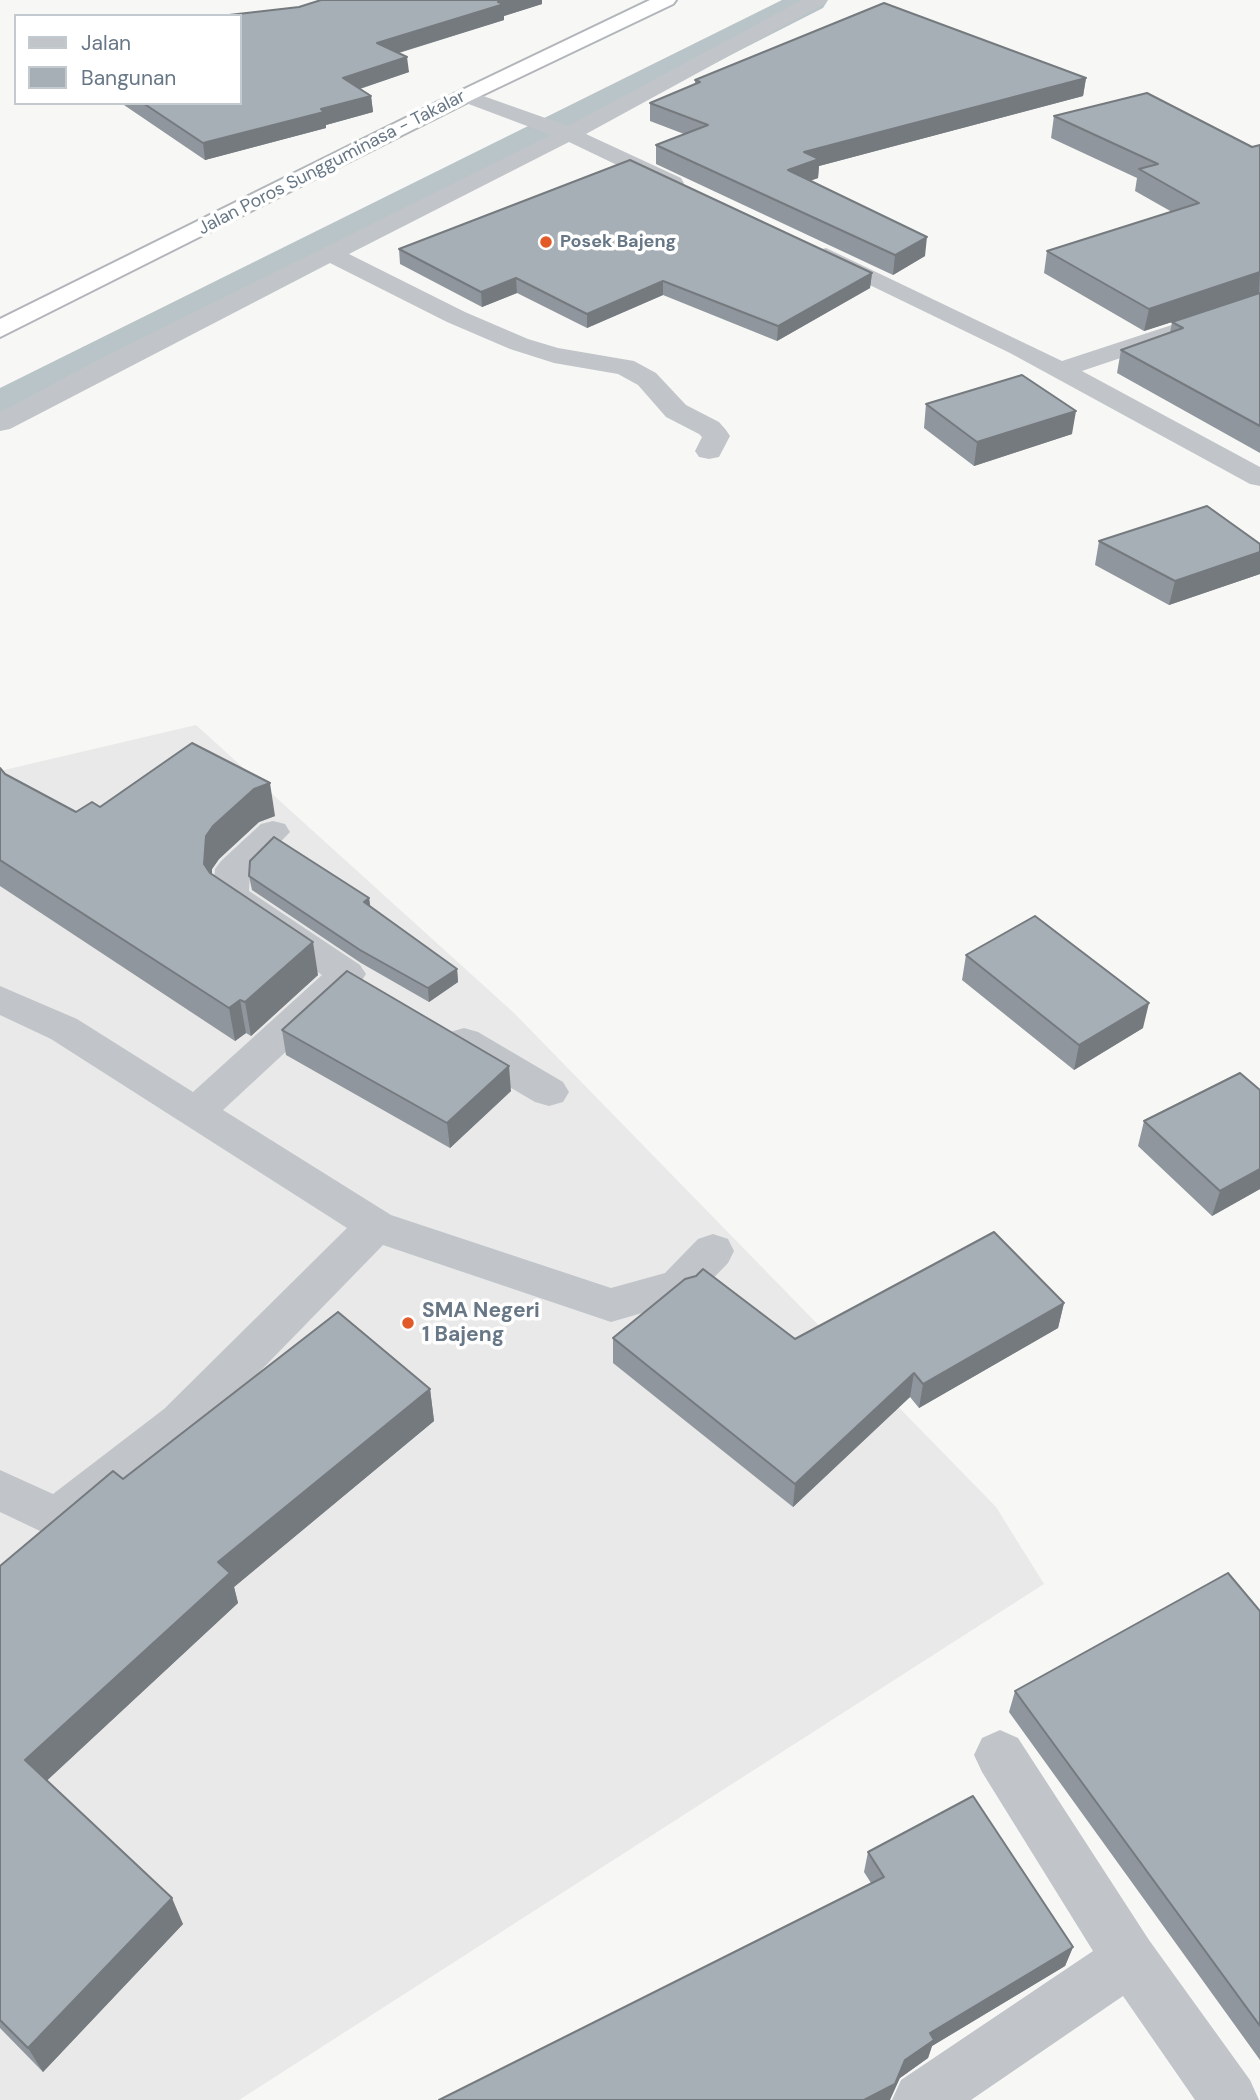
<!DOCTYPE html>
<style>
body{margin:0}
#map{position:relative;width:1260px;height:2100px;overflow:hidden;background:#f7f8f5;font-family:"DM Sans",sans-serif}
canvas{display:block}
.legend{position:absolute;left:14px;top:14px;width:228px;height:91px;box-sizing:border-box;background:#fff;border:2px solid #c2c9cf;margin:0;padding:9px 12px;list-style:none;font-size:21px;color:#677786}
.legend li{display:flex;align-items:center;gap:14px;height:35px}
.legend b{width:35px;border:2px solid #c2c9cf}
</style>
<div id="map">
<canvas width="1260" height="2100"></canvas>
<ul class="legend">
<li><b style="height:9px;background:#c1c5c9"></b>Jalan</li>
<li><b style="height:19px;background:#a7afb6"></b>Bangunan</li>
</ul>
</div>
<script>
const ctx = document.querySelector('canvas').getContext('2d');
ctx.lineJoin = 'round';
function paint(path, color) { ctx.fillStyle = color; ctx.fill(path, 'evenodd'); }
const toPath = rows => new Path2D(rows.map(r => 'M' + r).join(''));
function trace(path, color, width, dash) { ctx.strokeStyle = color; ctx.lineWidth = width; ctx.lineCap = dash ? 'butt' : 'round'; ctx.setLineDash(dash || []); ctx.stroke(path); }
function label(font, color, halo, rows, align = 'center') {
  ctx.font = font + ' "DM Sans",sans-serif'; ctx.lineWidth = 7; ctx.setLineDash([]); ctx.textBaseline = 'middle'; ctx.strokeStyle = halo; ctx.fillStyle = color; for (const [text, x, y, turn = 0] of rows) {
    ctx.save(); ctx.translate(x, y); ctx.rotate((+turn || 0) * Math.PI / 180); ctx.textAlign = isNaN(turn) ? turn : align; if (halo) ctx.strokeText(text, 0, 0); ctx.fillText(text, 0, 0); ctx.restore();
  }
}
paint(toPath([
 [196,725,514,1013,996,1507,1044,1584,239,2100,0,2100,0,771]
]), '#e8e9e8');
paint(toPath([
 [782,0,828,0,823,8,18,418,0,422,0,388,782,0]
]), '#b9c4c9');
const highway = toPath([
 [650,0,676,0,673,4,472,100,0,337,0,319,458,92,650,0]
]);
trace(highway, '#b2b6ba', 4);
paint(toPath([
 [802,0,827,0,824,4,586,134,681,178,684,183,681,188,665,188,569,142,349,254,465,312,528,339,558,348,634,361,656,373,686,405,719,422,726,430,730,436,719,457,709,459,699,457,695,451,702,437,699,434,666,417,638,385,618,374,554,363,510,349,447,322,330,263,10,429,0,431,0,412,102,358,551,135,458,100,454,96,458,92,472,92,568,126,802,0],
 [826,248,1062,361,1260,296,1260,311,1082,371,1260,467,1260,486,1250,484,1010,353,818,260,814,255,818,250,826,248],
 [273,821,285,824,290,832,250,873,249,891,360,965,366,974,360,983,223,1110,391,1215,611,1288,665,1273,698,1239,713,1234,728,1239,734,1251,728,1263,694,1298,611,1322,383,1245,196,1437,74,1533,57,1539,0,1512,0,1470,53,1494,164,1409,347,1228,51,1039,0,1015,0,986,77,1019,193,1092,322,975,218,904,213,896,215,869,221,861,261,824,273,821],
 [464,1028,478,1032,563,1082,569,1092,563,1102,549,1106,535,1102,450,1052,445,1042,450,1032,464,1028],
 [1000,1730,1018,1738,1149,1940,1250,2080,1259,2100,1195,2100,1123,1996,971,2100,892,2100,901,2080,1093,1951,982,1772,974,1755,982,1738,1000,1730]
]), '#c1c5c9');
paint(highway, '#fff');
paint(toPath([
 [321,0,542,0,542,4,504,16,504,20,399,53,409,72,360,89,371,96,373,112,326,125,326,128,205,160,121,103,240,103,299,7],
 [1086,78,1083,96,819,166,818,178,810,181,925,256,893,275,656,164,656,145,684,134,650,121,650,103,695,84,695,80],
 [1054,116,1252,147,1260,145,1260,453,1117,373,1121,350,1170,333,1172,322,1144,331,1044,273,1047,251,1172,212,1135,191,1137,178,1051,138],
 [399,249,872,273,870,288,777,341,663,295,587,328,517,293,482,307,400,264],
 [926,404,1072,434,974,466,924,428],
 [1099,541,1260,544,1260,574,1169,605,1095,565],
 [0,768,5,774,76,812,100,807,275,816,259,822,219,859,212,869,212,874,318,975,251,1036,246,1033,235,1041,0,886],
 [249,876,369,898,370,907,457,969,458,982,429,1002,361,963,252,890],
 [966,955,1143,1028,1074,1070,962,980],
 [282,1030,511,1091,450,1148,286,1055],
 [1260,1090,1260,1189,1212,1216,1138,1146,1144,1121],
 [1064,1303,1058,1328,919,1408,910,1397,793,1507,613,1363,613,1338,795,1339],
 [430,1389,434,1421,234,1587,238,1603,47,1780,183,1924,43,2072,0,2028,0,1566,123,1479],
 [1260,1611,1260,2060,1009,1712,1015,1691],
 [868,1852,1073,1947,1065,1966,932,2046,928,2058,900,2078,871,1883,864,1872]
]), '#90969d');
paint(toPath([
 [504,0,542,0,542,4,504,16,504,20,378,59,377,43],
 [407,57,409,72,344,94,343,78],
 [1086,78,1083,96,819,166,818,178,786,189,788,170,804,152],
 [371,96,373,112,326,125,326,128,205,160,203,143],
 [927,237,925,256,893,275,895,255],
 [1260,272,1259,294,1144,331,1149,309],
 [872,273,870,288,777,341,778,326],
 [516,278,517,293,482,307,481,292],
 [663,281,663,295,587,328,587,314],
 [1076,411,1072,434,974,466,977,442],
 [1260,552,1260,574,1169,605,1175,581],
 [270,783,275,816,259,822,219,859,212,869,211,897,204,864,206,836,213,826,254,789],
 [369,898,371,911,364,902],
 [313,942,318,975,251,1036,245,1002],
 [457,969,458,982,429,1002,428,988],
 [240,1000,246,1033,235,1041,229,1008],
 [1149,1003,1143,1028,1074,1070,1079,1045],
 [509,1066,511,1091,450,1148,447,1123],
 [1260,1169,1260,1189,1212,1216,1220,1191],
 [1064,1303,1058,1328,919,1408,923,1384],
 [914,1373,910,1397,793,1507,795,1484],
 [430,1389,434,1421,234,1587,238,1603,39,1788,25,1760,218,1562],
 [172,1898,183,1924,43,2072,28,2048],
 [1073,1947,1065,1966,932,2046,928,2058,900,2078,890,2100,864,2100,905,2060,930,2033]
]), '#757a7f');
const building = toPath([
 [321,0,504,0,498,2,504,4,377,43,407,57,343,78,371,96,321,109,324,112,203,143,143,103,240,103,240,16,229,15,299,7,321,0],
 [884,3,1086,78,804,152,819,159,788,170,927,237,895,255,656,145,708,125,650,103,700,82,695,80,884,3],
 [1147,93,1252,147,1260,145,1260,272,1149,309,1047,251,1199,203,1139,169,1158,164,1054,116,1147,93],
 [630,160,872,273,778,326,663,281,587,314,516,278,481,292,399,249,630,160],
 [1260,293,1260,426,1121,350,1183,328,1172,322,1260,293],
 [1022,375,1076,411,977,442,926,404,1022,375],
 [1207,506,1260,544,1260,552,1175,581,1099,541,1207,506],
 [192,743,270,783,254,789,213,826,206,836,204,864,210,873,313,942,245,1002,240,1000,229,1008,0,860,0,768,5,774,76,812,92,802,100,807,192,743],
 [274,837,369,898,364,902,457,969,428,988,360,950,249,876,250,861,274,837],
 [1035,916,1149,1003,1079,1045,966,955,1035,916],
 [347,971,509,1066,447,1123,282,1030,347,971],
 [1240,1073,1260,1090,1260,1169,1220,1191,1144,1121,1240,1073],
 [994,1232,1064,1303,923,1384,914,1373,795,1484,613,1338,685,1279,696,1276,703,1269,795,1339,994,1232],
 [338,1312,430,1389,218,1562,230,1573,25,1760,172,1898,28,2048,0,2020,0,1566,113,1471,123,1479,338,1312],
 [1228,1573,1260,1611,1260,2026,1015,1691,1228,1573],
 [973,1796,1073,1947,930,2033,934,2040,905,2060,895,2084,864,2100,439,2100,884,1877,868,1852,973,1796]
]);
paint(building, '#a7afb6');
trace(building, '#757a7f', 2);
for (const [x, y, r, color] of [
 [546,242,7,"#e35a29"],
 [408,1323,7,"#e35a29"]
]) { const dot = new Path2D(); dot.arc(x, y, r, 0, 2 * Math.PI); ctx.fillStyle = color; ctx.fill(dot); trace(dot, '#fff', 2.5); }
label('18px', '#677786', '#fff', [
 ["Jalan Poros Sungguminasa - Takalar",332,163,-27]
]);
label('bold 18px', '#677786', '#fff', [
 ["Posek Bajeng",560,242]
], 'left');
label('bold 21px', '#677786', '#fff', [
 ["SMA Negeri",422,1311],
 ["1 Bajeng",422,1335]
], 'left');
</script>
